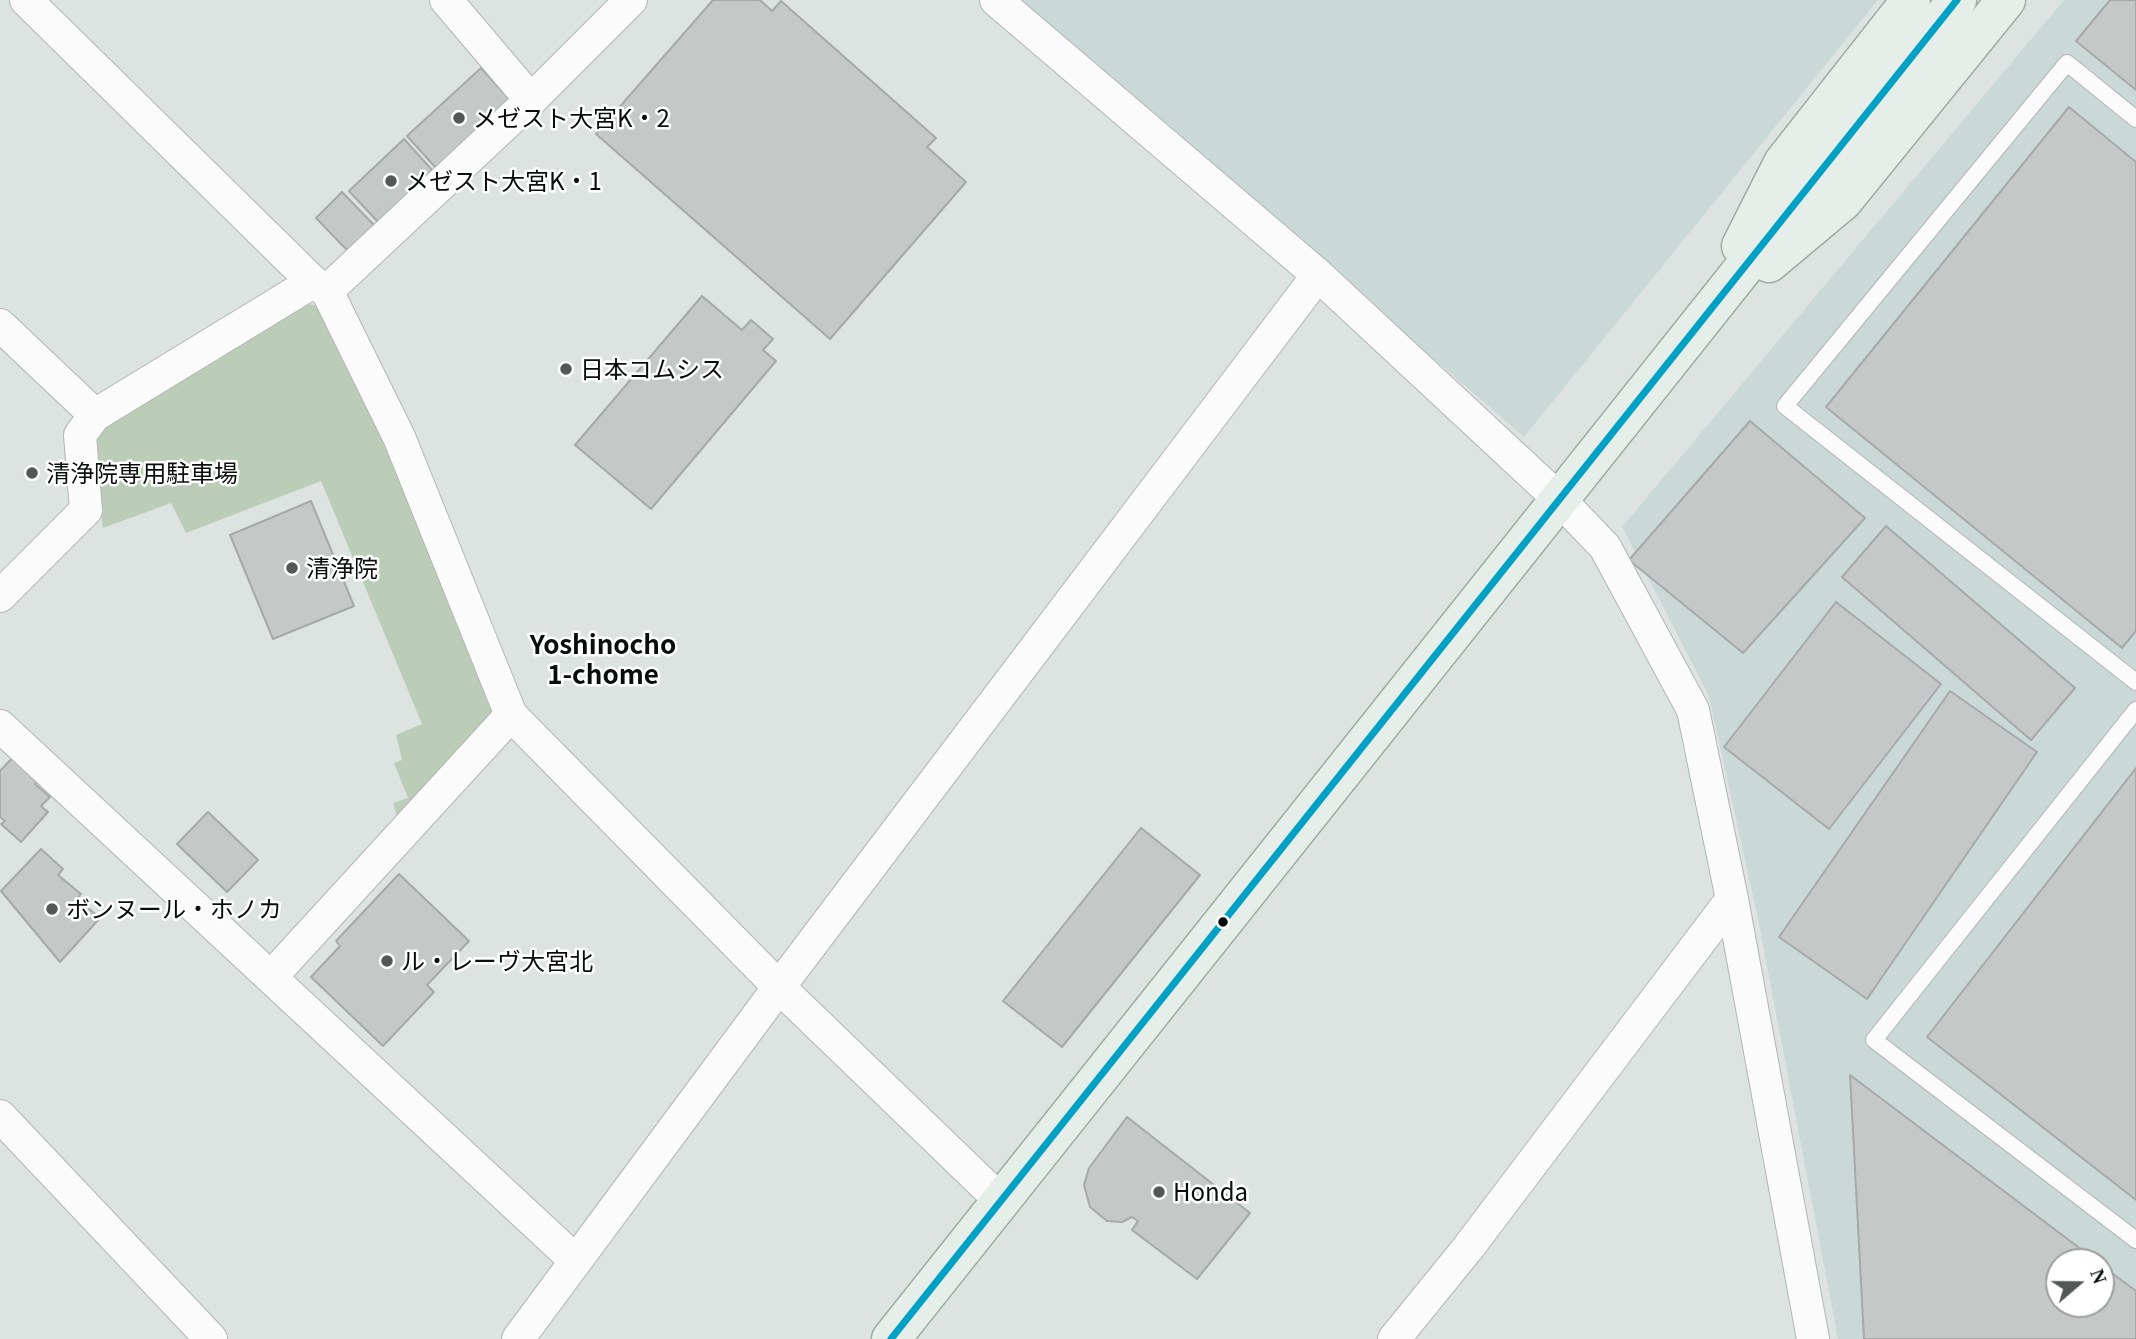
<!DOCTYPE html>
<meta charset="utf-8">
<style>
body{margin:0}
#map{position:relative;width:2136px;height:1339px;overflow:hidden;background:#dde3e1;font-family:Georgia,serif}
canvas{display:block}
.north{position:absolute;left:2045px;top:1248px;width:70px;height:70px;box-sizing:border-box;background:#fff;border:2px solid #9d9e9e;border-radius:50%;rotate:70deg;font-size:19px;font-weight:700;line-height:28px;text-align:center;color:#090d0c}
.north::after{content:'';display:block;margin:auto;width:24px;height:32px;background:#535857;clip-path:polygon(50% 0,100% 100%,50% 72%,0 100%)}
</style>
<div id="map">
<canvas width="2136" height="1339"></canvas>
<div class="north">N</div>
</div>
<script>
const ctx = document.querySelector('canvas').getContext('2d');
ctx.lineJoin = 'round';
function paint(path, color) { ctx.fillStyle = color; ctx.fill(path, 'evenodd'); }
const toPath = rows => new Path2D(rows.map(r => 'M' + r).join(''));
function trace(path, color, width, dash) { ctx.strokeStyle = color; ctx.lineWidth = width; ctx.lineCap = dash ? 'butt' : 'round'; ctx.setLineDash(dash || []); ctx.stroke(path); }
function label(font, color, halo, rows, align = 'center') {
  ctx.font = font + ' Georgia,"Noto Sans JP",serif'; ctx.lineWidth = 5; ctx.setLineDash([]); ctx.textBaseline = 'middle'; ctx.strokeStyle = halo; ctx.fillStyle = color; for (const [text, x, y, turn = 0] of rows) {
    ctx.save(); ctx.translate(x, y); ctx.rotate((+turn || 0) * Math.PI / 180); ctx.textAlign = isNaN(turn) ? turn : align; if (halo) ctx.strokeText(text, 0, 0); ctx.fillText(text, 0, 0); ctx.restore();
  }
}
paint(toPath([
 [1019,0,1878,0,1524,437],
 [2064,0,2136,0,2136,1339,1838,1339,1758,919,1709,696,1622,527],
 [2059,1262,2101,1262,2101,1304,2059,1304]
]), '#cbd9d6');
paint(toPath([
 [307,304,327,307,399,454,500,719,401,829,393,803,408,798,394,763,402,760,396,735,422,724,321,481,186,533,171,503,103,528,93,452,99,429]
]), '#bccdb7');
const building = toPath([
 [713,0,760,0,772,11,781,1,936,138,927,147,966,182,830,339,596,134,713,0],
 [2110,0,2136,0,2136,90,2076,41,2110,0],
 [481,68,511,101,437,169,407,136,481,68],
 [2069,107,2136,162,2136,631,2122,648,1826,407,2069,107],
 [404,139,433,171,378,222,349,191,404,139],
 [342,192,375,226,348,251,316,218,342,192],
 [702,296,742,330,751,320,773,339,763,350,776,361,651,509,575,445,702,296],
 [1750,421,1865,518,1743,653,1629,560,1750,421],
 [311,501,354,606,273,639,230,535,311,501],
 [1886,526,2075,688,2031,740,1842,577,1886,526],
 [1836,602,1941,684,1829,829,1724,747,1836,602],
 [1950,691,2037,752,1867,999,1779,937,1950,691],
 [14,756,39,779,35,784,50,797,41,806,48,812,21,842,1,824,5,821,0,817,0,771,14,756],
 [2136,768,2136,1200,1927,1037,2136,768],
 [208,812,258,860,227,892,177,844,208,812],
 [1141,828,1200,875,1062,1047,1003,1001,1141,828],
 [41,849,63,869,58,875,81,894,77,899,100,918,60,962,1,891,41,849],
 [399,874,469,941,427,985,434,992,383,1046,311,977,340,946,336,941,399,874],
 [1850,1075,2098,1262,2059,1262,2059,1304,2101,1304,2101,1265,2136,1291,2136,1339,1864,1339,1850,1075],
 [1127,1117,1250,1213,1197,1279,1132,1230,1138,1221,1132,1217,1122,1222,1107,1221,1090,1207,1084,1185,1089,1168,1127,1117]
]);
paint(building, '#c4c9c8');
trace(building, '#a5aaa9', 2);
const lane = toPath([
 [2136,119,2067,63,1785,406,2136,682],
 [2136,710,1874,1040,2136,1240]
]);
const street = toPath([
 [26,0,313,282,327,291,399,437,511,715,779,987,1001,1201],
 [446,0,531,100],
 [996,0,1318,275,1560,500,1605,547,1693,710,1732,899,1813,1339],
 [327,291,531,100,631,0],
 [0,325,95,415],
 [0,596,86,510,80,435,95,415,313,282],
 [0,726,576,1261],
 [271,977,511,715],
 [0,1116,211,1339],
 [518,1339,779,987,1318,275],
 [1394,1339,1468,1248,1732,899]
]);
const primary = toPath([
 [1741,246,1783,163,1911,0],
 [1769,263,1843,201,2006,0],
 [891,1339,1957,0]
]);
trace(lane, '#b2b6b5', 18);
trace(street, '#b2b6b5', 34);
trace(primary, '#9eada4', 41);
trace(lane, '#fafbfa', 16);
trace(street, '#fafbfa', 32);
trace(primary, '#e6eeea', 38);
trace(toPath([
 [891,1339,1957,0]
]), '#00a1c4', 7);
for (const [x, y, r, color] of [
 [459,118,7,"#535857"],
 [391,181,7,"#535857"],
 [566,369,7,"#535857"],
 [32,473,7,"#535857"],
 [292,568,7,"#535857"],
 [52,909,7,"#535857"],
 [1223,922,6,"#090d0c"],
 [387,961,7,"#535857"],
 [1159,1192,7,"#535857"]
]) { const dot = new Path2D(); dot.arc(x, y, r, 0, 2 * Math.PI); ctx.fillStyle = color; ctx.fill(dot); trace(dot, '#fff', 2.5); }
label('24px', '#090d0c', '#fff', [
 ["メゼスト大宮K・2",473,118],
 ["メゼスト大宮K・1",405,181],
 ["日本コムシス",580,369],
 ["清浄院専用駐車場",46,473],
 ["清浄院",306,568],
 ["ボンヌール・ホノカ",66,909],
 ["ル・レーヴ大宮北",401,961],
 ["Honda",1173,1192]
], 'left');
label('bold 26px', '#090d0c', '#fff', [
 ["Yoshinocho",603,644],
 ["1-chome",603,674]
]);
</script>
